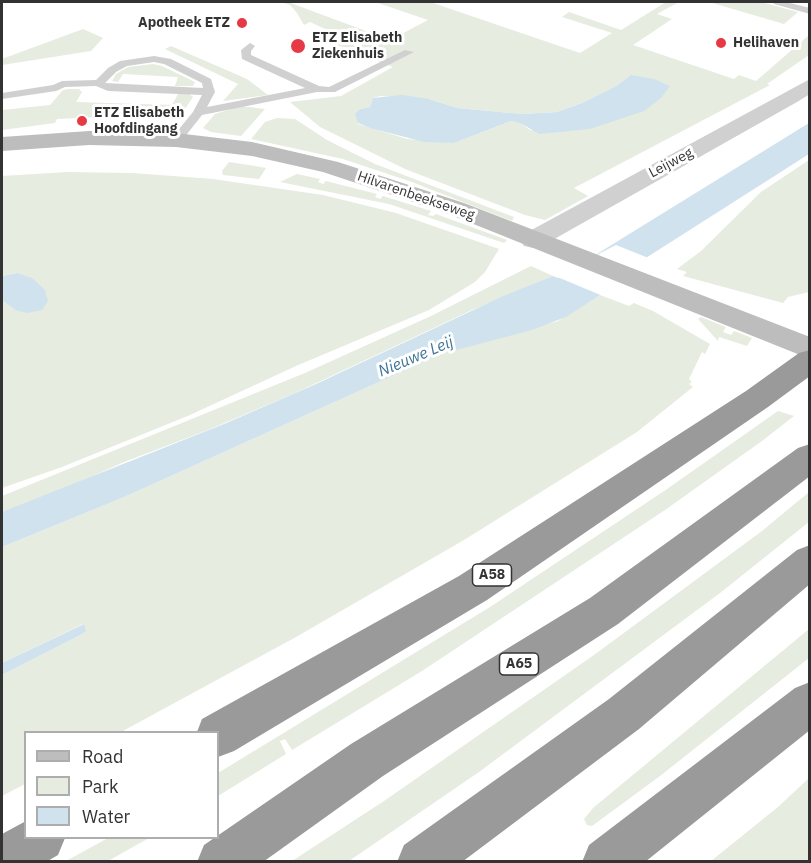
<!DOCTYPE html>
<style>
body{margin:0}
#map{position:relative;width:811px;height:863px;overflow:hidden;background:#fff;font-family:"IBM Plex Sans",sans-serif}
canvas{display:block}
.frame{position:absolute;inset:0;border:3px solid #333;pointer-events:none}
.legend{position:absolute;left:24px;top:731px;width:195px;height:108px;box-sizing:border-box;background:#fff;border:2px solid #adadad;margin:0;padding:8px 10px;list-style:none;font-size:18px;color:#333}
.legend li{display:flex;align-items:center;gap:12px;height:30px}
.legend b{width:30px;border:2px solid #adadad}
</style>
<div id="map">
<canvas width="811" height="863"></canvas>
<div class="frame"></div>
<ul class="legend">
<li><b style="height:8px;background:#bdbdbd"></b>Road</li>
<li><b style="height:16px;background:#e6ecdf"></b>Park</li>
<li><b style="height:16px;background:#cfe2ee"></b>Water</li>
</ul>
</div>
<script>
const ctx = document.querySelector('canvas').getContext('2d');
ctx.lineJoin = 'round';
function paint(path, color) { ctx.fillStyle = color; ctx.fill(path, 'evenodd'); }
const toPath = rows => new Path2D(rows.map(r => 'M' + r).join(''));
function trace(path, color, width, dash) { ctx.strokeStyle = color; ctx.lineWidth = width; ctx.lineCap = dash ? 'butt' : 'round'; ctx.setLineDash(dash || []); ctx.stroke(path); }
function label(font, color, halo, rows, align = 'center') {
  ctx.font = font + ' "IBM Plex Sans",sans-serif'; ctx.lineWidth = 6; ctx.setLineDash([]); ctx.textBaseline = 'middle'; ctx.strokeStyle = halo; ctx.fillStyle = color; for (const [text, x, y, turn = 0] of rows) {
    ctx.save(); ctx.translate(x, y); ctx.rotate((+turn || 0) * Math.PI / 180); ctx.textAlign = isNaN(turn) ? turn : align; if (halo) ctx.strokeText(text, 0, 0); ctx.fillText(text, 0, 0); ctx.restore();
  }
}
paint(toPath([
 [281,2,288,2,390,40,428,20,375,2,430,2,580,53,612,33,562,17,569,12,621,30,666,2,679,2,657,14,672,19,633,45,734,79,739,75,756,81,809,35,809,55,767,84,770,85,574,188,588,196,545,220,525,215,405,169,320,127,290,102,341,96,393,67,322,39,334,33,310,22,304,25,297,13,290,5],
 [631,75,590,129,530,130,522,124,511,121,454,143,407,139,358,124,360,109,370,107,373,98,380,96,429,99,457,108,522,114,557,112,582,103,616,86],
 [709,2,761,2,798,12,784,24],
 [83,29,103,38,91,51,2,65,2,59],
 [171,46,247,79,268,95,223,101,238,84,165,49],
 [153,64,162,66,195,82,193,86,175,86,178,77,123,74,118,82,112,81,116,74,128,67],
 [69,89,79,89,82,92,76,102,172,105,178,94,189,94,193,97,179,118,121,118,121,116,57,119,55,123,2,130,2,110,50,105,63,90],
 [241,106,265,109,241,136,211,132,203,128,215,114],
 [277,118,295,119,327,140,375,164,514,217,512,221,409,181,343,159,251,139,265,122],
 [809,160,809,292,788,297,783,303,683,276,687,272,677,269,701,251,761,192],
 [229,162,255,166,266,168,259,179,223,175,222,171],
 [67,172,132,173,213,179,323,195,396,213,499,249,485,272,475,282,429,310,296,366,190,415,62,467,2,488,2,300,15,310,17,273,2,276,2,176],
 [297,174,320,179,318,182,323,184,326,181,377,194,375,197,380,199,383,196,431,211,428,215,433,216,436,214,507,240,504,243,389,204,280,182],
 [531,266,553,276,472,310,295,393,208,430,124,462,64,489,2,512,2,496,305,373,431,316],
 [600,295,629,306,634,303,653,311,710,344,705,354,702,352,689,379,692,382,689,384,693,387,637,432,464,540,296,637,121,732,26,732,25,784,2,796,2,675,86,632,83,624,2,663,2,547,122,498,441,354,558,321],
 [701,317,726,327,723,332,731,335,734,331,752,338,747,346,719,337,718,341,698,319],
 [778,411,794,416,762,441,665,510,422,671,292,750,285,739,280,741,286,754,218,796,218,773,490,607,667,489],
 [809,492,809,522,720,593,479,772,349,861,292,861,384,801,594,655,762,531],
 [809,629,809,658,660,776,592,826,587,825,584,819,593,808],
 [809,778,809,861,711,861,778,807],
 [108,838,149,838,108,861,66,861]
]), '#e6ecdf');
paint(toPath([
 [631,75,654,79,670,86,661,98,644,111,590,129,539,134,522,124,511,121,454,143,424,142,370,128,358,123,355,114,360,109,370,107,373,98,402,95,429,99,457,108,522,114,557,112,582,103,616,86],
 [809,123,809,154,594,291,600,295,566,317,532,330,441,354,122,498,2,547,2,512,224,424,316,384,501,297,553,276,558,278],
 [17,273,32,278,45,290,48,301,42,310,27,313,15,310,2,300,2,276],
 [84,624,86,632,2,675,2,663]
]), '#cfe2ee');
paint(toPath([
 [616,245,651,259,598,294,555,276]
]), '#fff');
paint(toPath([
 [773,2,786,2,810,8,810,14,774,4,773,2],
 [250,43,255,46,251,51,251,55,319,86,329,87,405,50,414,52,335,92,317,92,202,115,180,143,176,144,170,140,193,112,202,95,108,91,96,86,65,87,56,91,2,99,2,93,53,85,62,81,96,80,108,68,120,61,154,56,171,59,211,79,215,92,207,107,305,88,242,59,241,50,250,43],
 [154,62,164,64,202,83,203,88,105,83,116,72,127,66,154,62]
]), '#d0d0d0');
paint(toPath([
 [810,79,810,94,797,102,542,246,533,248,524,246,520,240,524,234,810,79]
]), '#d0d0d0');
paint(toPath([
 [89,131,176,133,252,142,338,162,464,203,810,337,810,359,446,213,323,172,252,156,176,147,89,145,2,151,2,137,89,131]
]), '#bdbdbd');
paint(toPath([
 [810,350,810,376,768,407,487,600,234,751,218,757,218,732,197,732,202,719,459,576,746,391,799,353,810,350],
 [810,444,810,476,618,624,383,776,263,862,197,862,204,845,351,744,590,598,798,448,810,444],
 [810,545,810,584,639,729,462,862,397,862,404,845,609,699,797,550,810,545],
 [810,682,810,730,645,862,582,862,589,845,795,688,810,682],
 [26,821,26,838,65,838,58,855,46,862,2,862,2,834,26,821]
]), '#9a9a9a');
for (const [x, y, r, color] of [
 [242,23,6,"#e63946"],
 [721,43,6,"#e63946"],
 [298,46,8,"#e63946"],
 [82,121,6,"#e63946"]
]) { const dot = new Path2D(); dot.arc(x, y, r, 0, 2 * Math.PI); ctx.fillStyle = color; ctx.fill(dot); trace(dot, '#fff', 2); }
label('bold 14px', '#333', '#fff', [
 ["Apotheek ETZ",230,23,"right"],
 ["ETZ Elisabeth",312,38],
 ["Ziekenhuis",312,54],
 ["Helihaven",733,43],
 ["ETZ Elisabeth",94,113],
 ["Hoofdingang",94,129]
], 'left');
label('14px', '#333', '#fff', [
 ["Leijweg",671,163,-28],
 ["Hilvarenbeekseweg",416,196,19]
]);
for (const [x, y, w] of [
 [492,575,39],
 [519,664,39]
]) { const box = new Path2D(); box.roundRect(x - w / 2, y - 11, w, 22, 4.5); ctx.fillStyle = '#fff'; ctx.fill(box); trace(box, '#333', 1.5); }
label('bold 14px', '#333', null, [
 ["A58",492,575],
 ["A65",519,664]
]);
label('italic 16px', '#3f7597', '#fff', [
 ["Nieuwe Leij",416,357,-23]
]);
</script>
